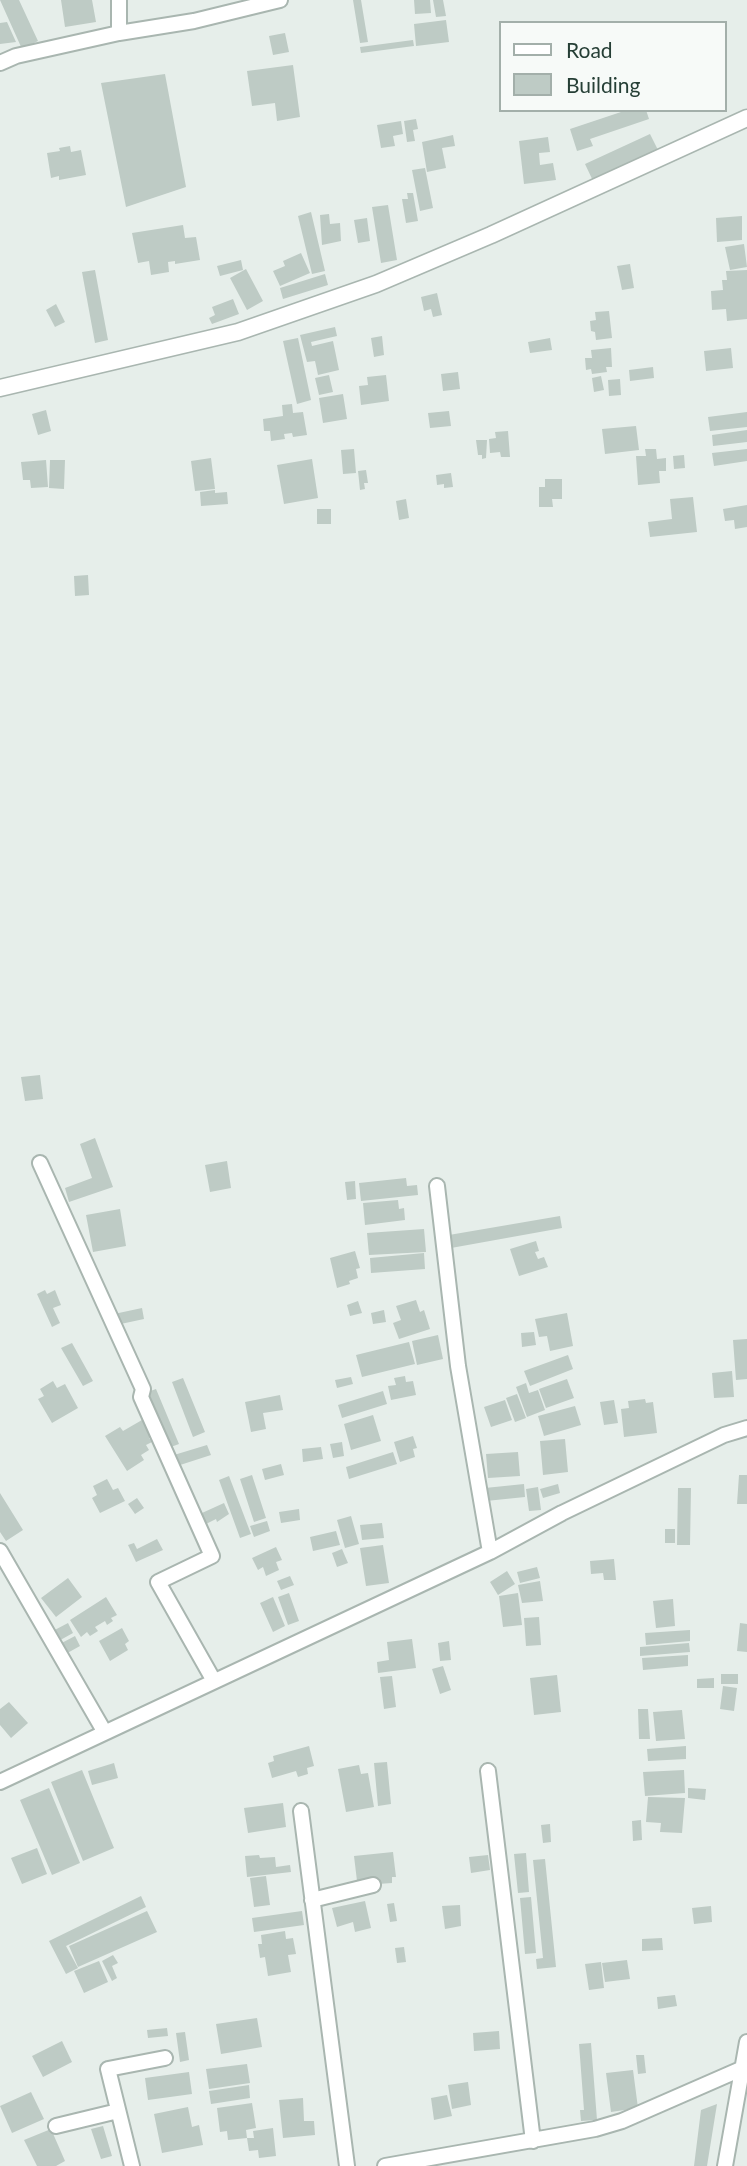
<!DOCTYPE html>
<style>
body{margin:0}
#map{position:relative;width:747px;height:2166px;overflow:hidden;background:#e6eeea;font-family:Lato,sans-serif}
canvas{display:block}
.legend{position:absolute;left:499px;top:21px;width:228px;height:91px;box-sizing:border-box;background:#f7faf8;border:2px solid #a3afaa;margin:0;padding:9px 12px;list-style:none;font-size:21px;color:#263f36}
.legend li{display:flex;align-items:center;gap:14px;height:35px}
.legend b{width:35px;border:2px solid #a3afaa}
</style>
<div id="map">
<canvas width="747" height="2166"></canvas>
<ul class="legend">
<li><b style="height:9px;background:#fff"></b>Road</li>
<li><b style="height:19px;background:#becbc5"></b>Building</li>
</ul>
</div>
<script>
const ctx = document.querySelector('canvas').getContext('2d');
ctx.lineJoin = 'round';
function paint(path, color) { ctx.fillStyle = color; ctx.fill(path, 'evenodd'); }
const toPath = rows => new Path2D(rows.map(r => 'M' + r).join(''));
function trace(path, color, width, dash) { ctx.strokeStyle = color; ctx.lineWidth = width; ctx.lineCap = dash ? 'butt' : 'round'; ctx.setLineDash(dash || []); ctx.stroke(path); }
paint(toPath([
 [0,0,19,0,38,41,22,49],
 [61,0,92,0,96,22,65,27],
 [353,0,361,0,368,42,360,43],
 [414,0,430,0,431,13,415,14],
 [433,0,443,0,446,16,436,17],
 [446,20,449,42,416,46,414,24],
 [7,22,16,42,0,44,0,23],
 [285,33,289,52,273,55,269,36],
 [413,40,414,46,361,53,360,47],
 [293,65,300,117,277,121,275,103,252,106,247,71],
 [165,74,186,187,126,207,101,83],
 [627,110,646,110,649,119,590,139,593,146,577,151,570,129],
 [416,119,418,129,413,130,415,141,407,142,404,121],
 [401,121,403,134,393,136,395,146,381,148,377,125],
 [650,134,659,152,594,183,585,164],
 [453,135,455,146,442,148,446,168,427,172,422,142],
 [548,137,550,152,539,153,540,165,553,163,556,180,524,184,519,141],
 [70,146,71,152,81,150,86,175,59,180,59,176,51,178,47,153,60,151,59,148],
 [425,168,433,208,420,211,412,170],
 [407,193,413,193,418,221,406,223,402,199,408,199],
 [388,205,397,260,381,263,372,207],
 [311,212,325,271,312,274,298,216],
 [329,214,330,224,340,223,341,241,322,245,320,215],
 [742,216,742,240,717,242,716,218],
 [367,218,370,241,358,243,354,220],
 [183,225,185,238,196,237,200,260,175,264,175,261,168,262,169,272,151,275,149,261,138,263,132,233],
 [744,244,747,267,730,270,725,247],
 [301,253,310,273,280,286,273,271,285,266,283,261],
 [241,260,243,270,220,276,217,266],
 [630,264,634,288,622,290,617,266],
 [246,269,263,301,247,310,230,278],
 [95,270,108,340,95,343,82,272],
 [747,270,747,319,727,321,726,309,712,310,711,291,723,290,722,280,727,280,726,271],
 [325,274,328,285,283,299,280,288],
 [437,293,442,315,433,317,431,309,424,311,421,297],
 [233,299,239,314,212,324,209,318,215,315,212,307],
 [56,304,65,322,55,327,46,310],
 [609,311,612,338,596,340,595,332,591,331,590,321,596,320,595,312],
 [335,327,337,336,311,342,312,346,333,341,339,370,318,375,315,361,307,362,300,335],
 [382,336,384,355,374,357,371,338],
 [298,338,311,400,297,404,283,341],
 [550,338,552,350,530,353,528,342],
 [611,348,612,367,606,367,607,372,592,374,591,369,586,370,585,358,592,358,591,350],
 [731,348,733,368,706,371,704,351],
 [653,367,654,378,630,381,629,370],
 [458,372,460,389,443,391,441,374],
 [329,375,333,392,319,395,315,378],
 [386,375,389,401,361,405,359,386,368,385,367,377],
 [601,376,604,390,594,392,592,378],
 [620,379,621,395,609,396,608,380],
 [343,394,347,419,323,423,319,398],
 [292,404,293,413,303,412,307,435,293,437,292,433,284,434,285,439,271,441,270,431,264,431,263,419,283,416,282,405],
 [46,410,51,431,38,435,32,414],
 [449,411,451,426,430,428,428,413],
 [747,412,747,427,710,431,708,417],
 [636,426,639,450,605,454,602,429],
 [747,430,747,442,713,446,712,435],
 [508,431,510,457,501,457,500,452,490,453,489,439,496,438,495,432],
 [476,440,487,440,486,458,482,459,482,455,478,455],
 [354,449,356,473,343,474,341,450],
 [645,449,656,449,657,459,666,458,666,471,659,471,660,483,638,485,636,456,646,456],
 [747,449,747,461,714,466,712,453],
 [684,455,685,468,674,469,673,456],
 [211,458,215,489,195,491,191,461],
 [312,459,318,498,284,504,277,465],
 [46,460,48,487,31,488,30,480,23,480,21,462],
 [50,460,65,460,64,489,49,488],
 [366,470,368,483,364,483,365,489,360,490,358,471],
 [451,473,453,487,444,488,444,484,437,485,436,475],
 [545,479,562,479,562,499,552,499,553,507,539,507,539,487,545,487],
 [215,490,215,493,227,492,228,504,201,506,200,492],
 [693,497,697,532,650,537,648,522,672,519,670,499],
 [406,499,409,518,399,520,396,501],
 [747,505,747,527,735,529,734,520,725,521,723,509],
 [317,509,331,509,331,524,317,524],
 [88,575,89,595,75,596,74,576],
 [40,1075,43,1099,25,1101,21,1077],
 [95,1138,113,1187,69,1202,65,1188,92,1178,80,1144],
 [227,1161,231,1188,210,1192,205,1165],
 [406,1178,407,1186,417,1185,418,1195,361,1201,359,1183],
 [355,1181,356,1199,347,1200,345,1182],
 [398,1200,399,1209,404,1208,405,1220,365,1225,363,1203],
 [120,1209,126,1246,93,1252,86,1215],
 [560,1216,562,1228,451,1248,449,1235],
 [424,1229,426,1252,369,1255,367,1233],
 [536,1241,539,1251,535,1252,538,1259,544,1257,548,1267,519,1276,510,1249],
 [355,1251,360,1268,356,1269,358,1278,349,1281,350,1284,337,1288,330,1258],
 [424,1253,425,1269,371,1273,370,1258],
 [45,1290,47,1294,55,1290,61,1305,53,1308,60,1323,52,1327,37,1294],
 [416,1300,420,1312,424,1310,430,1329,399,1339,393,1323,401,1320,396,1306],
 [358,1301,362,1313,350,1316,347,1305],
 [142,1308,144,1319,116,1325,114,1314],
 [384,1310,386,1322,373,1324,371,1313],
 [567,1313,573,1346,550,1351,547,1336,539,1337,535,1319],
 [534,1332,536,1345,522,1347,521,1333],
 [438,1335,443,1359,417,1365,412,1341],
 [747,1339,747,1379,736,1380,733,1340],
 [409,1342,415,1364,362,1377,356,1355],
 [72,1343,93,1381,83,1386,61,1348],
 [568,1355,573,1369,530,1386,524,1371],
 [732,1371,734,1397,714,1398,712,1373],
 [405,1376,406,1382,413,1381,416,1395,391,1400,388,1386,396,1385,394,1378],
 [351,1377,353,1384,337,1388,335,1380],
 [183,1378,205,1432,193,1437,172,1382],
 [567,1379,574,1398,546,1408,539,1389],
 [53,1381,57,1388,65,1384,78,1408,52,1423,38,1399,44,1396,40,1389],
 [526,1383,529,1393,538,1390,545,1410,527,1417,516,1387],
 [156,1389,179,1444,168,1448,145,1393],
 [383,1391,387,1404,342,1418,338,1405],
 [517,1394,526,1418,515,1422,506,1398],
 [280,1395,283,1410,263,1413,266,1429,251,1432,245,1402],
 [645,1399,646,1403,653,1402,657,1433,624,1437,621,1409,629,1408,628,1401],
 [505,1400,512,1420,491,1427,484,1407],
 [614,1400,618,1423,604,1425,600,1402],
 [575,1406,581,1425,544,1436,538,1416],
 [373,1415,381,1441,351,1450,344,1424],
 [142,1420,153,1436,149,1438,152,1442,146,1445,149,1450,141,1455,144,1460,127,1471,105,1436,120,1427,123,1431],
 [413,1436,417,1448,413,1449,415,1457,400,1462,394,1442],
 [565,1439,568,1472,543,1475,540,1441],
 [342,1442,344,1456,333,1458,330,1444],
 [207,1445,211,1455,177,1466,174,1455],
 [321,1447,323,1459,303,1462,302,1449],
 [393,1452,397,1464,349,1479,346,1467],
 [518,1452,520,1476,488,1478,486,1454],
 [281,1464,284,1475,265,1480,262,1469],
 [252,1475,266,1518,254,1522,240,1479],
 [739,1475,747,1475,747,1504,737,1504],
 [229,1476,251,1534,240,1538,219,1480],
 [107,1479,113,1490,118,1488,125,1501,100,1513,92,1498,97,1495,93,1486],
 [524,1484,525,1497,486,1501,485,1488],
 [558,1484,560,1493,543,1498,540,1489],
 [538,1487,541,1510,529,1511,526,1489],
 [678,1488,691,1488,690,1545,677,1545],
 [0,1493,23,1530,6,1541,0,1532],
 [137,1498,144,1508,135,1514,128,1504],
 [224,1503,229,1514,217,1522,216,1519,206,1524,202,1513],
 [299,1509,300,1520,281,1523,279,1512],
 [351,1516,359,1544,345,1548,337,1520],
 [267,1521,270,1531,254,1537,250,1526],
 [382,1523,384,1538,362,1540,360,1525],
 [665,1529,675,1529,675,1543,665,1543],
 [336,1531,340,1545,313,1551,310,1537],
 [157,1539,163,1550,136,1562,128,1545,134,1543,137,1549],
 [383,1545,389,1583,366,1586,360,1548],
 [276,1547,282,1560,276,1562,279,1570,266,1576,263,1567,258,1570,252,1558],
 [342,1549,348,1563,337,1567,332,1553],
 [614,1559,616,1580,604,1580,603,1573,591,1574,590,1561],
 [537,1567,540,1578,520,1583,517,1572],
 [507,1571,515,1584,498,1595,490,1582],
 [290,1576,294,1585,281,1590,277,1581],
 [68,1578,82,1597,56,1617,41,1598],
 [540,1581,543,1601,522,1603,518,1585],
 [289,1593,299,1621,288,1625,278,1597],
 [518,1593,522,1625,503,1627,499,1596],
 [106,1597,117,1615,111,1618,113,1621,107,1625,105,1621,95,1627,98,1631,90,1636,87,1632,81,1637,70,1620],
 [273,1597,285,1626,273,1632,260,1603],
 [673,1599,675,1626,656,1628,653,1601],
 [539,1617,541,1645,526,1646,524,1618],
 [68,1623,73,1633,55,1643,49,1633],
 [740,1623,747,1624,747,1652,737,1651],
 [122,1628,129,1641,125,1644,128,1650,110,1661,99,1641],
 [690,1630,690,1641,646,1645,645,1633],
 [75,1636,80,1646,62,1656,56,1646],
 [412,1639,416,1668,378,1673,377,1662,389,1660,387,1642],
 [449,1641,451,1660,440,1661,438,1643],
 [689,1643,690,1652,640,1656,640,1647],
 [688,1655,688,1666,643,1670,642,1658],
 [443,1666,451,1690,440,1694,432,1669],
 [721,1674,738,1674,738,1684,721,1684],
 [557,1675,561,1712,534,1715,530,1678],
 [392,1676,396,1707,384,1709,380,1677],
 [714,1678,714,1688,697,1688,697,1679],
 [723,1686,737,1688,734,1711,720,1709],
 [9,1702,28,1723,11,1738,0,1725,0,1709],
 [638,1709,648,1709,650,1739,639,1739],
 [682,1710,685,1739,656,1741,653,1712],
 [309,1746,314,1766,307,1768,308,1774,298,1777,296,1771,272,1778,268,1763,274,1761,273,1756],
 [686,1746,686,1759,648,1761,647,1749],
 [387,1762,391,1804,378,1806,374,1763],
 [114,1763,118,1778,92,1785,88,1771],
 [359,1765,361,1774,368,1773,374,1807,346,1812,338,1769],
 [82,1770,114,1848,83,1861,51,1782],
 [684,1770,685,1793,645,1796,643,1772],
 [49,1788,80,1863,52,1875,20,1800],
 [688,1788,706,1789,705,1800,688,1798],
 [648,1797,685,1798,682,1833,660,1832,661,1823,646,1822],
 [283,1803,286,1827,248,1833,244,1808],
 [641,1820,642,1840,633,1841,632,1821],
 [550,1824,551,1842,543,1843,541,1825],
 [37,1848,47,1874,22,1884,11,1858],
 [393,1852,396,1877,392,1877,392,1883,378,1884,376,1879,357,1881,354,1856],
 [526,1853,529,1892,518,1893,514,1854],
 [259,1855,260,1858,275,1857,276,1867,290,1865,291,1872,247,1877,245,1856],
 [488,1855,490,1870,471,1873,469,1857],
 [545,1859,556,1967,537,1969,536,1959,543,1958,533,1860],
 [266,1876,270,1905,254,1907,250,1878],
 [141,1896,146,1907,66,1946,78,1968,66,1974,49,1941],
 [531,1897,536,1953,525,1954,520,1898],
 [365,1901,371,1928,355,1932,353,1922,337,1927,332,1908],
 [394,1903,397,1921,390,1922,387,1904],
 [460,1905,461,1926,445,1929,442,1906],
 [711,1906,712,1922,694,1924,692,1908],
 [147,1911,157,1932,78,1967,69,1946],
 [302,1911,304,1925,254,1932,252,1918],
 [285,1931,286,1939,293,1938,296,1954,288,1955,291,1972,268,1976,265,1957,260,1958,258,1944,262,1944,261,1935],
 [662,1938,663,1950,642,1951,642,1939],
 [404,1947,406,1962,397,1963,395,1948],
 [113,1955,118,1963,112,1966,117,1978,112,1981,102,1961],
 [627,1960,630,1979,605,1982,602,1963],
 [99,1961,108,1982,84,1993,74,1971],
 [601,1962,604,1988,589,1990,585,1964],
 [675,1995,677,2006,658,2009,657,1997],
 [257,2018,262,2047,221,2054,216,2024],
 [167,2028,168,2036,148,2038,147,2030],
 [499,2031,500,2049,474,2051,473,2033],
 [185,2032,189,2060,180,2062,176,2033],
 [62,2041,72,2062,43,2077,32,2056],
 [591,2043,597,2120,581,2121,580,2110,584,2110,579,2044],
 [636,2055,644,2055,646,2073,638,2074],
 [247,2064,250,2083,209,2089,206,2069],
 [633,2070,638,2108,611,2112,606,2073],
 [189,2072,192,2094,148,2100,145,2078],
 [468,2082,471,2105,452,2109,448,2085],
 [249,2085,250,2098,211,2104,209,2091],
 [31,2092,44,2119,12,2133,0,2106],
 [447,2095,452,2116,434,2120,431,2098],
 [303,2098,304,2121,314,2121,315,2135,283,2138,279,2100],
 [252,2103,256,2128,246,2130,247,2138,228,2140,227,2131,220,2132,217,2108],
 [717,2104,707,2166,694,2166,701,2110],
 [188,2107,192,2127,199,2125,203,2145,162,2153,154,2114],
 [103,2126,112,2156,101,2159,91,2129],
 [273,2128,276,2156,259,2158,258,2150,249,2151,247,2138,254,2138,253,2131],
 [51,2129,65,2161,56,2166,37,2166,24,2140]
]), '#becbc5');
const minor = toPath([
 [119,33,119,0],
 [0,63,16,56,119,33,194,21,280,0],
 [40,1163,143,1389,141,1397,212,1556,158,1582,214,1681],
 [437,1186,458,1366,490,1552],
 [0,1551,104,1731],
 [488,1771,533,2141],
 [0,1782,490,1552,562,1513,724,1435,747,1428],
 [301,1811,347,2166],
 [312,1900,373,1885],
 [56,2126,118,2111],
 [132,2166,108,2069,165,2058],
 [385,2166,595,2129,622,2121,741,2069],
 [725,2166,747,2042]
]);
const tertiary = toPath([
 [0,388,238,332,376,284,491,235,747,118]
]);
trace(minor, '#a9b6b0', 18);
trace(tertiary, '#a9b6b0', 19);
trace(minor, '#fff', 14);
trace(tertiary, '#fff', 16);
</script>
